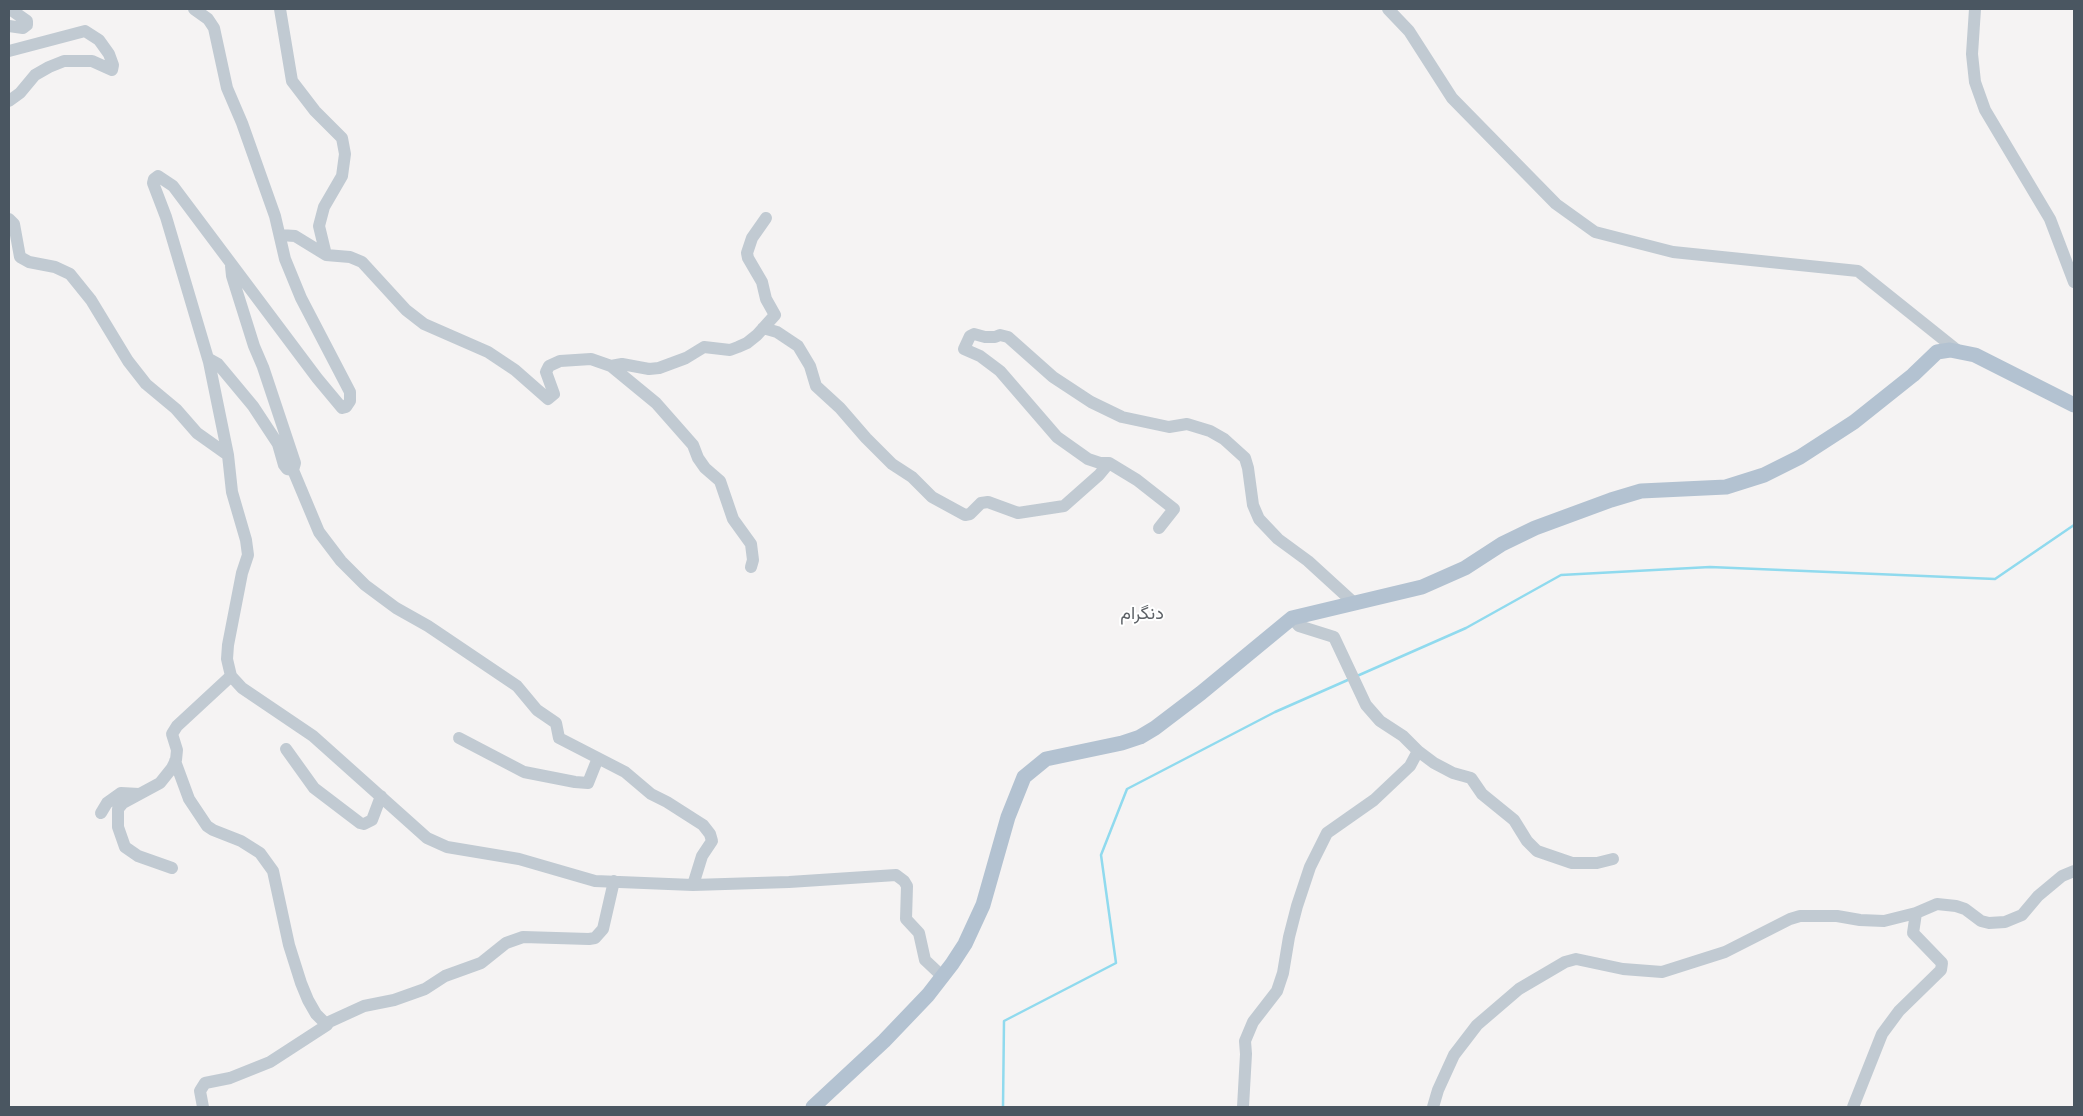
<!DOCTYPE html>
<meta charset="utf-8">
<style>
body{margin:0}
#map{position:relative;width:2083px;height:1116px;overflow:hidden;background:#f5f3f3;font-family:"Roboto Condensed",sans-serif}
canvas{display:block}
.frame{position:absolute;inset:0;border:10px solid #4a5661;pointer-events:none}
</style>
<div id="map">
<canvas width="2083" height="1116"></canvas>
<div class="frame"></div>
</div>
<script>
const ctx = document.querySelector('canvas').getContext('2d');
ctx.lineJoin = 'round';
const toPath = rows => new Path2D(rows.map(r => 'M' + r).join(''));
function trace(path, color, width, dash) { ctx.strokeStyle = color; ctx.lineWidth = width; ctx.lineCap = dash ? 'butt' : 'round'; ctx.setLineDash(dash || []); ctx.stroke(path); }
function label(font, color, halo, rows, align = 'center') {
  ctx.font = font + ' "Roboto Condensed",Vazirmatn,sans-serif'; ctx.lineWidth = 4; ctx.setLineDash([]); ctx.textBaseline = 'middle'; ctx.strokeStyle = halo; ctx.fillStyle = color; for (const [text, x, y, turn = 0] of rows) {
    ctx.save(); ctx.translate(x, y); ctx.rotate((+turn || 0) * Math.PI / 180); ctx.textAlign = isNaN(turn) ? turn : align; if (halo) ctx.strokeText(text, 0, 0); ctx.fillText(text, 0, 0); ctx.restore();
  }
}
trace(toPath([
 [1357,676,1466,628,1561,575,1710,567,1995,579,2074,525],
 [1003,1107,1004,1021,1116,963,1101,855,1127,789,1275,712,1350,679]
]), '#90daee', 2.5);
trace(toPath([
 [194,9,208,19,214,28,227,88,242,123,275,216,285,259,301,298,350,392,350,401,346,407,342,408,317,378,173,186,158,176,154,179,153,183,166,217,209,362,228,455,232,492,246,540,248,555,242,573,228,645,227,659,231,676,242,688,313,736,427,838,447,847,519,859,595,881,693,885,789,882,896,875,904,881,907,886,906,919,919,933,925,960,942,976],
 [280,9,292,81,315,111,342,138,345,154,342,176,324,207,319,226,326,255],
 [1388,9,1409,31,1452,98,1556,204,1595,232,1673,252,1858,271,1958,351],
 [1975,9,1972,54,1975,82,1985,110,2050,219,2074,282],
 [9,26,23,28,27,25,27,21,10,9],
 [9,51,85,31,99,40,109,54,113,65,112,70,92,61,64,61,49,67,35,75,20,93,9,101],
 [9,219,14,224,20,257,29,262,55,267,70,274,91,300,128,361,146,384,176,409,197,433,228,455],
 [280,235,295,236,326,255,350,257,362,262,406,310,424,324,488,352,515,370,548,399,554,394,546,372,549,366,560,361,591,359,611,366,656,403,693,445,698,458,705,468,720,481,733,519,751,544,753,560,751,567],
 [763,328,777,332,798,346,810,366,816,386,840,408,866,438,892,464,912,477,932,497,965,515,970,514,981,503,988,502,1018,513,1064,506,1099,475,1109,463],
 [209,359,218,364,253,406,278,444,284,465,287,469,293,470,295,463,263,367,254,346,232,276,231,266],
 [611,366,622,364,649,369,659,368,686,358,704,347,730,350,738,347,747,343,757,335,775,315,766,299,762,282,748,258,747,253,752,238,766,218],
 [293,470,319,532,341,561,365,585,396,608,428,626,517,686,537,710,556,723,559,738,625,772,651,794,667,802,703,825,710,834,712,841,702,856,693,885],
 [1159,528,1174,509,1137,480,1109,463,1100,463,1088,459,1057,437,1000,371,980,356,964,349,970,336,974,334,985,337,995,337,1000,335,1008,337,1053,377,1091,402,1122,417,1169,427,1187,424,1210,431,1224,439,1245,458,1248,468,1253,505,1259,519,1278,539,1308,561,1354,603],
 [459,738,524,772,575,782,588,783,598,758],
 [286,749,314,788,360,823,364,824,372,820,381,796],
 [1418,751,1434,763,1453,773,1471,778,1482,794,1514,820,1527,841,1537,851,1572,863,1597,863,1613,859],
 [175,761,189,799,207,826,213,830,241,841,260,853,273,871,289,945,301,983,308,1000,316,1014,327,1025],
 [101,813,107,803,121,793,139,794],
 [172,868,138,856,125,847,118,827,118,809,123,803,160,783,172,768,176,760,177,750,172,734,177,726,231,676],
 [203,1107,200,1091,205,1083,230,1078,270,1062,327,1025,329,1022,364,1006,394,1000,425,989,445,976,481,963,506,943,523,937,589,939,595,938,603,929,614,881],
 [1243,1107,1246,1054,1245,1041,1253,1022,1277,991,1283,973,1289,937,1297,906,1310,867,1327,833,1374,800,1410,766,1418,751,1403,736,1380,721,1366,705,1334,637,1299,626,1292,618],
 [1433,1107,1438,1090,1454,1055,1477,1025,1519,989,1565,962,1576,959,1623,969,1662,972,1725,952,1790,919,1800,916,1837,916,1860,920,1884,921,1916,913],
 [1853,1107,1882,1034,1899,1011,1941,970,1942,963,1913,933,1916,913,1937,904,1956,906,1965,909,1981,921,1989,923,2005,922,2022,915,2038,896,2062,876,2074,871]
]), '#c1cad2', 12);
trace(toPath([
 [813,1107,884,1041,928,995,952,964,965,944,983,905,1008,817,1024,777,1046,759,1122,743,1140,737,1155,728,1201,693,1292,618,1422,587,1465,568,1502,544,1535,528,1611,500,1641,491,1726,487,1764,475,1800,457,1854,422,1913,375,1937,352,1950,350,1975,355,2074,405]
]), '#b3c2d1', 15);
label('18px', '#5f6368', '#fff', [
 ["دنگرام",1142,614]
]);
</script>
